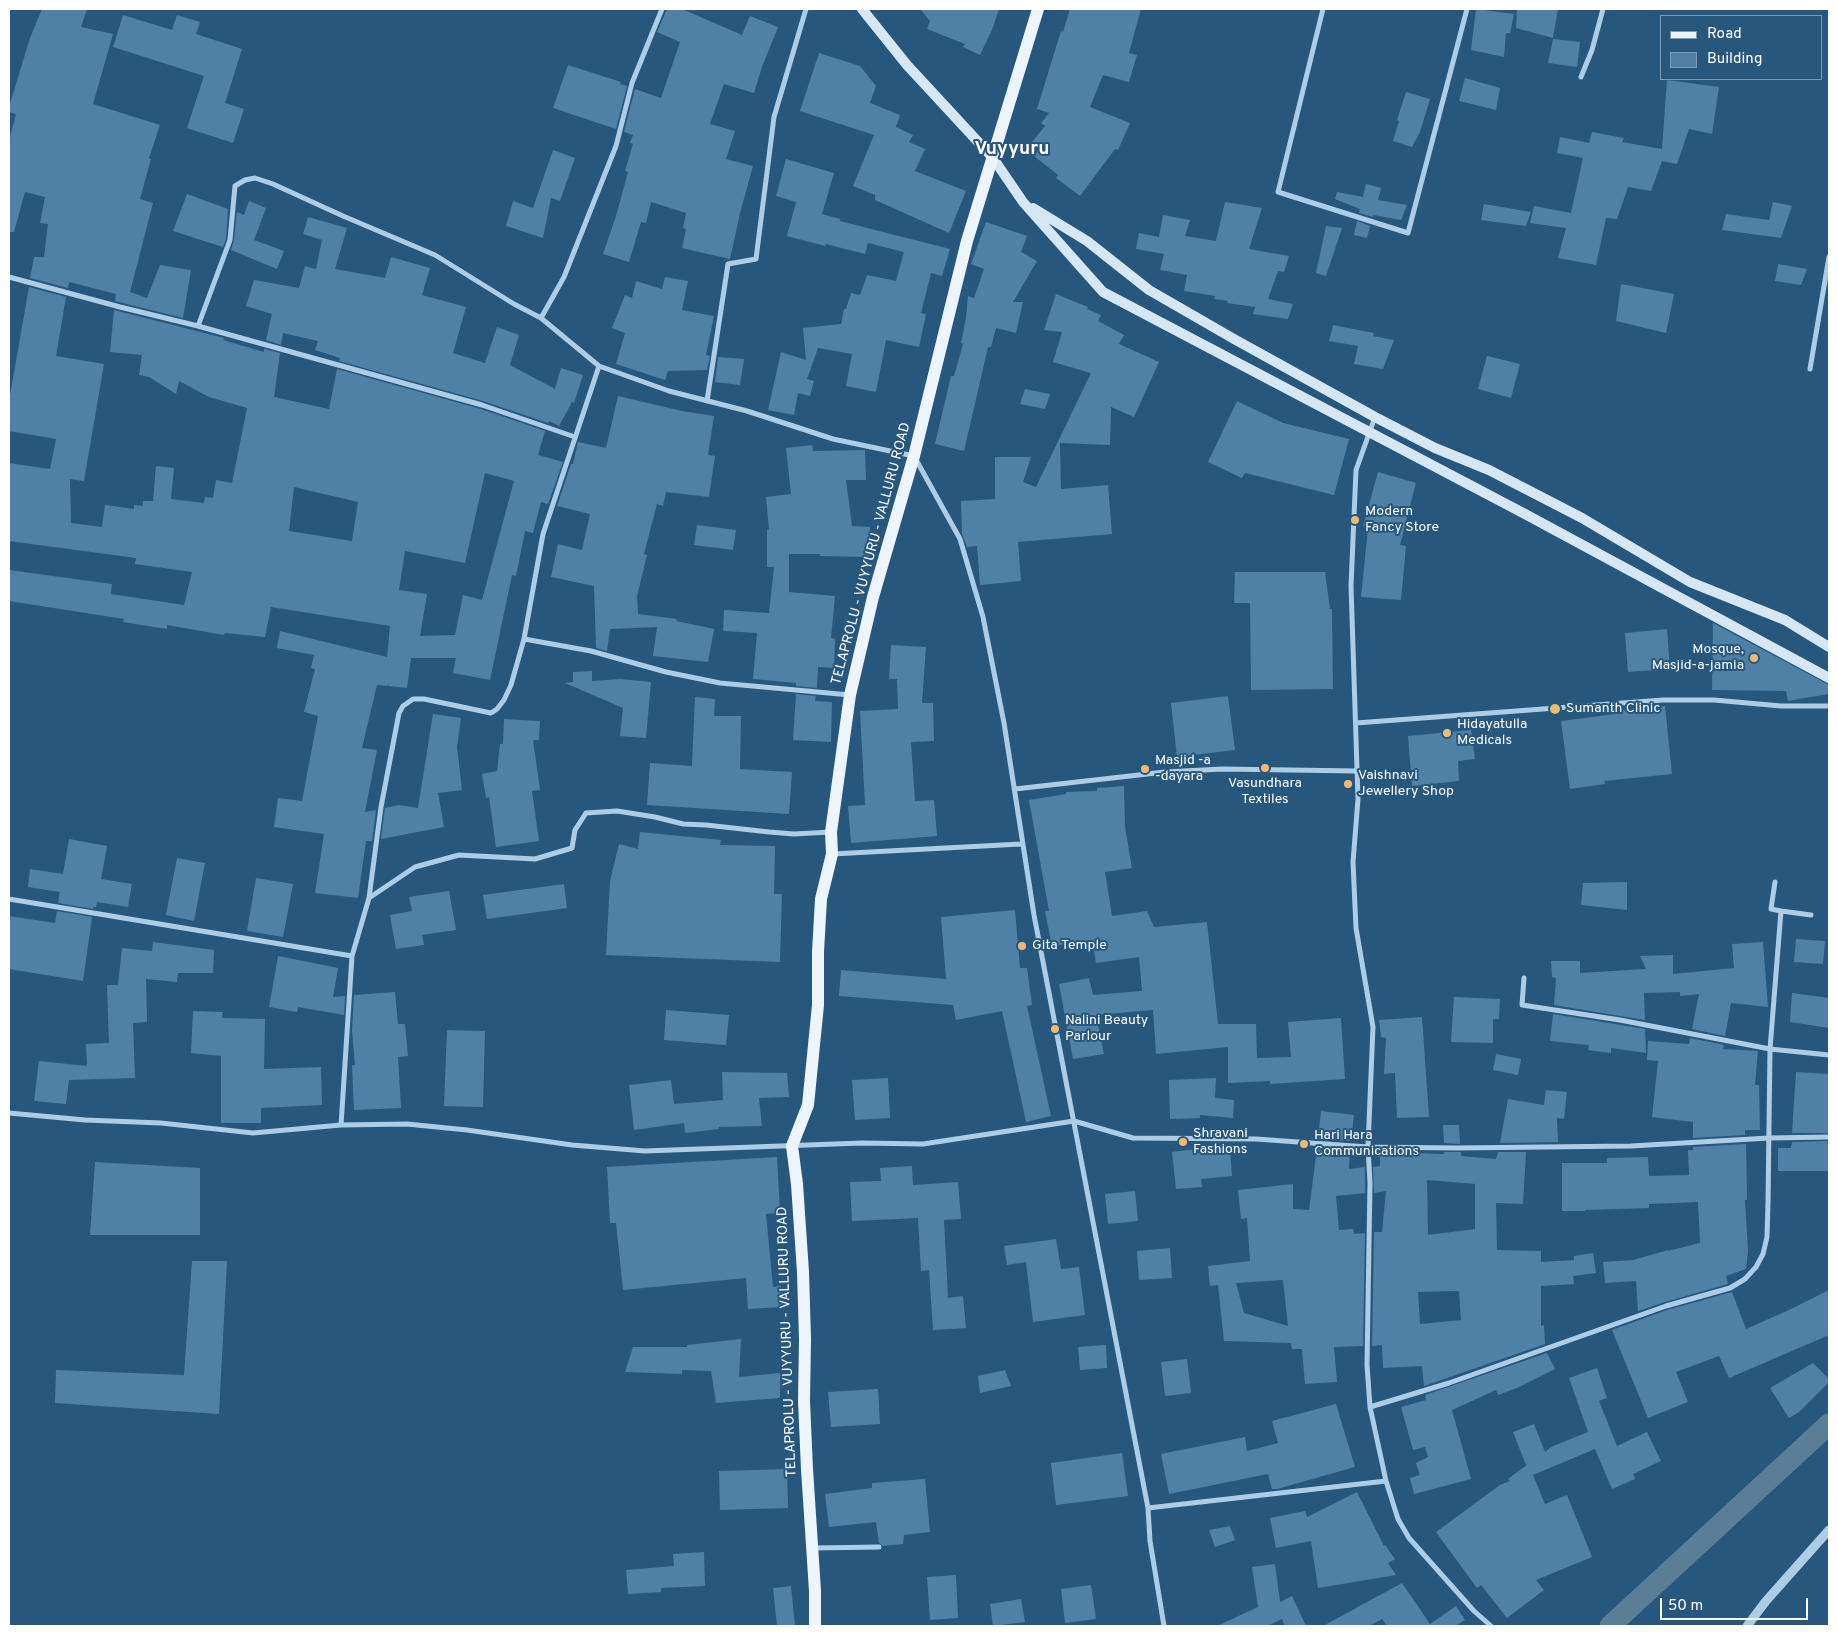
<!DOCTYPE html>
<style>
body{margin:0}
#map{position:relative;width:1838px;height:1635px;overflow:hidden;background:#27577d;font-family:Overpass,sans-serif}
canvas{display:block}
.frame{position:absolute;inset:0;border:10px solid #fff;pointer-events:none}
.legend{position:absolute;left:1660px;top:15px;width:162px;height:65px;box-sizing:border-box;background:#27577d;border:1px solid #7d9ab1;margin:0;padding:6px 9px;list-style:none;font-size:15px;color:#fff}
.legend li{display:flex;align-items:center;gap:10px;height:25px}
.legend b{width:25px;border:1px solid #7d9ab1}
.scale{position:absolute;left:1660px;top:1598px;width:148px;height:22px;box-sizing:border-box;border:2px solid #fff;border-top:0;padding-left:6px;font-size:15px;line-height:18px;white-space:nowrap;color:#fff;-webkit-text-stroke:4px #27577d;paint-order:stroke}
</style>
<div id="map">
<canvas width="1838" height="1635"></canvas>
<div class="frame"></div>
<ul class="legend">
<li><b style="height:6px;background:#ecf5fd"></b>Road</li>
<li><b style="height:14px;background:#4f81a6"></b>Building</li>
</ul>
<div class="scale">50 m</div>
</div>
<script>
const ctx = document.querySelector('canvas').getContext('2d');
ctx.lineJoin = 'round';
const toPath = rows => new Path2D(rows.map(r => 'M' + r).join(''));
function trace(path, color, width, dash) { ctx.strokeStyle = color; ctx.lineWidth = width; ctx.lineCap = dash ? 'butt' : 'round'; ctx.setLineDash(dash || []); ctx.stroke(path); }
function paint(path, color) { ctx.fillStyle = color; ctx.fill(path, 'evenodd'); }
function label(font, color, halo, rows, align = 'center') {
  ctx.font = font + ' Overpass,sans-serif'; ctx.lineWidth = 4; ctx.setLineDash([]); ctx.textBaseline = 'middle'; ctx.strokeStyle = halo; ctx.fillStyle = color; for (const [text, x, y, turn = 0] of rows) {
    ctx.save(); ctx.translate(x, y); ctx.rotate((+turn || 0) * Math.PI / 180); ctx.textAlign = isNaN(turn) ? turn : align; if (halo) ctx.strokeText(text, 0, 0); ctx.fillText(text, 0, 0); ctx.restore();
  }
}
trace(toPath([
 [1610,1626,1829,1424]
]), '#5b7e98', 21);
paint(toPath([
 [42,9,87,9,81,27,113,34,93,104,160,125,149,158,151,159,140,199,153,203,130,292,147,298,160,265,191,270,183,318,115,301,116,294,69,282,68,288,30,278,34,257,44,257,48,224,40,223,45,197,25,192,14,232,9,232,9,141,16,114,9,112,9,107,30,38],
 [667,9,682,9,742,35,750,16,778,27,762,67,754,93,724,84,710,124,735,131,726,159,753,166,740,213,730,259,682,248,686,229,683,228,686,213,651,202,646,223,641,222,629,262,603,254,616,216,628,172,625,171,633,144,630,143,633,135,624,132,635,89,661,98,680,42,657,32],
 [920,9,999,9,992,30,980,55,963,47,965,44,927,29,930,21],
 [1070,9,1141,9,1129,53,1137,55,1129,82,1103,75,1090,107,1130,123,1118,150,1115,149,1080,196,1056,178,1058,175,1034,156,1040,148,1032,142,1045,126,1041,123,1049,113,1037,109,1061,31,1063,32],
 [1476,9,1514,14,1510,33,1506,33,1504,57,1471,50],
 [1517,9,1558,9,1553,38,1516,28],
 [123,15,172,30,177,15,200,22,196,34,242,49,225,103,244,109,233,143,187,128,204,76,113,47],
 [1553,39,1580,42,1577,67,1548,63],
 [819,53,860,66,876,86,870,103,900,115,896,127,913,135,909,142,925,149,915,171,966,191,949,233,875,200,875,195,853,186,874,135,800,111],
 [568,65,621,82,620,84,627,86,616,129,553,108],
 [1465,78,1500,88,1496,110,1459,101],
 [1667,80,1719,87,1712,134,1689,129,1677,164,1662,161,1651,191,1628,187,1617,219,1606,218,1596,265,1558,258,1566,228,1530,223,1534,206,1571,213,1583,158,1557,153,1560,137,1589,143,1592,132,1624,138,1622,142,1662,149],
 [1406,92,1430,99,1420,132,1412,147,1393,141,1399,121,1397,120],
 [553,150,575,158,560,201,551,198,543,238,506,226,513,201,533,208],
 [786,159,834,173,822,214,840,219,840,221,950,249,942,276,931,273,921,313,926,314,919,347,886,340,876,392,846,386,852,354,818,348,807,379,814,381,810,396,798,393,794,415,768,410,781,352,806,360,803,328,841,324,844,309,846,309,851,293,860,295,867,275,896,281,904,252,868,243,865,254,826,244,825,246,787,236,796,202,776,196],
 [1366,184,1381,188,1378,200,1407,205,1401,220,1373,215,1373,217,1359,213,1360,209,1335,199,1337,192,1363,197],
 [187,194,228,209,226,239,223,247,173,231],
 [249,201,266,208,254,240,284,251,277,269,231,250,234,240,237,212,244,215],
 [1225,202,1262,208,1249,249,1289,256,1284,272,1278,271,1268,299,1293,304,1288,319,1253,314,1255,307,1227,303,1228,301,1214,299,1215,296,1184,291,1187,275,1160,270,1164,254,1136,249,1139,233,1159,237,1163,215,1190,220,1185,236,1216,241],
 [1773,202,1792,206,1781,238,1722,230,1726,214,1769,220],
 [1484,204,1531,212,1526,226,1481,220],
 [308,217,347,228,335,269,385,278,391,257,430,268,422,295,466,307,453,353,485,363,497,327,519,335,510,365,555,389,561,368,583,375,574,403,572,402,559,426,549,421,548,423,483,401,339,361,340,358,315,350,318,341,283,333,281,345,266,340,272,314,246,306,254,280,299,288,305,266,316,269,322,240,303,234],
 [1357,221,1370,226,1367,238,1354,235],
 [986,222,1027,236,1021,252,1037,261,1013,302,1023,302,1016,333,996,328,991,347,988,347,964,451,935,444,951,376,954,376,963,344,961,343,966,318,968,296,974,298,984,269,971,264],
 [1326,226,1342,228,1326,276,1316,273],
 [1778,264,1807,269,1801,285,1775,281],
 [665,277,688,281,682,310,714,316,706,355,710,356,707,370,668,371,665,380,616,364,625,333,612,328,625,295,632,298,636,281,662,289],
 [1621,284,1674,294,1666,333,1616,321],
 [29,287,66,297,56,356,104,364,84,481,70,479,71,523,102,527,105,505,134,509,134,505,143,506,143,501,153,501,156,466,174,468,171,499,204,503,205,497,213,498,216,480,232,483,247,408,209,397,179,381,176,394,149,377,139,375,142,355,110,352,114,310,224,338,223,340,264,352,264,349,280,353,274,397,329,409,337,369,481,409,545,431,538,455,563,462,548,504,541,502,533,533,525,531,516,576,512,575,490,680,453,673,456,658,411,658,407,688,389,686,389,683,388,686,377,685,362,748,377,750,365,812,376,810,372,841,366,841,358,898,315,893,324,834,274,827,278,798,302,801,318,716,304,712,315,669,311,668,314,655,277,648,280,631,387,657,390,626,271,607,265,637,225,633,224,635,167,625,167,629,123,622,124,619,9,601,9,570,112,584,111,594,184,605,192,572,135,564,136,558,9,541,9,463,50,469,56,439,9,431,9,401],
 [485,473,514,481,482,600,463,595,455,635,420,636,427,594,399,590,405,551,465,563],
 [294,487,358,502,352,541,289,531],
 [1056,294,1088,307,1087,309,1101,315,1098,321,1124,335,1119,344,1159,362,1134,417,1111,407,1110,445,1060,443,1061,489,1108,485,1112,534,1018,542,1021,581,980,585,977,546,967,547,962,534,961,501,995,499,995,457,1031,457,1023,482,1036,487,1091,373,1053,362,1062,332,1044,330],
 [1333,325,1374,333,1373,336,1394,340,1383,369,1354,364,1358,346,1329,341],
 [1487,356,1520,364,1511,398,1478,389],
 [718,357,744,359,740,385,715,382],
 [1025,389,1050,394,1045,409,1020,404],
 [618,396,682,411,714,416,708,455,715,456,709,497,666,492,663,506,657,504,644,554,647,555,637,596,638,614,677,619,676,621,714,629,708,662,653,656,657,627,610,629,607,651,596,648,594,586,551,577,558,544,582,550,590,514,557,506,571,464,573,464,578,442,606,448],
 [1237,401,1283,423,1349,439,1334,495,1245,473,1242,478,1208,462],
 [812,445,813,451,865,450,866,480,846,480,852,526,870,527,869,557,820,556,820,554,789,554,789,592,835,596,831,638,835,639,834,668,818,667,817,688,796,686,796,683,753,679,757,633,723,631,724,610,769,613,774,567,767,567,767,530,769,530,766,497,791,494,786,448],
 [1378,472,1416,483,1400,545,1406,546,1401,600,1361,597,1368,528,1363,526],
 [697,525,736,530,733,550,694,545],
 [1235,572,1325,572,1330,609,1332,609,1333,689,1251,690,1250,603,1234,603],
 [1713,623,1829,685,1829,694,1788,701,1786,691,1712,690],
 [1667,629,1670,669,1628,672,1625,633],
 [891,645,926,647,922,703,933,703,934,741,911,742,915,801,934,800,937,836,851,843,848,806,865,805,860,711,898,709,897,679,889,679],
 [592,671,592,681,620,679,651,682,646,738,620,736,623,708,565,683,573,682,573,672],
 [796,694,816,696,815,701,832,702,831,742,793,740],
 [1228,696,1235,750,1177,757,1171,703],
 [695,697,715,699,714,716,741,716,740,769,792,772,789,814,647,805,650,763,692,766],
 [1665,706,1672,774,1604,781,1605,784,1570,789,1561,721,1623,713,1623,710],
 [433,714,461,718,457,747,462,790,438,793,444,827,381,839,385,808,399,805,418,808],
 [504,719,540,721,539,740,533,740,540,790,532,791,539,841,496,847,489,797,486,798,482,774,497,771,500,744,503,744],
 [1471,730,1475,759,1458,761,1459,781,1412,786,1408,736],
 [1124,786,1125,827,1132,868,1105,872,1112,916,1147,911,1154,927,1207,922,1218,1024,1256,1024,1257,1058,1291,1057,1288,1022,1341,1018,1345,1079,1270,1084,1270,1081,1228,1083,1228,1047,1156,1054,1153,1010,1096,1015,1104,1054,1073,1059,1059,984,1089,978,1093,995,1142,991,1139,957,1096,963,1092,940,1052,946,1045,911,1049,911,1029,800,1066,794,1066,792,1097,791,1097,788],
 [640,832,721,840,720,845,775,846,774,894,782,894,780,962,606,955,610,881,619,844,638,849],
 [69,839,107,846,101,879,132,884,128,907,97,902,96,907,93,907,93,909,58,903,60,892,28,887,30,869,63,874],
 [177,858,205,863,194,921,166,915],
 [256,878,293,884,283,937,247,931],
 [1627,882,1627,910,1581,905,1583,883],
 [564,884,567,908,487,919,483,895],
 [449,891,456,930,422,935,424,945,396,949,390,915,412,911,409,897],
 [1015,910,1020,968,1027,968,1032,1005,1027,1006,1051,1116,1026,1122,1002,1011,956,1020,953,1005,839,996,841,970,946,979,941,917],
 [57,911,92,917,83,981,9,969,9,916,55,923],
 [1796,939,1825,941,1823,964,1794,962],
 [153,942,214,950,213,973,178,973,177,982,146,979,147,1022,133,1023,135,1078,69,1080,66,1104,34,1101,39,1061,87,1066,86,1044,109,1043,107,985,118,985,122,948,152,951],
 [1763,942,1768,1007,1731,1003,1725,1036,1692,1029,1699,994,1680,996,1680,992,1644,993,1645,1020,1554,1005,1556,978,1552,977,1551,961,1580,961,1580,973,1646,969,1640,956,1673,955,1673,974,1734,968,1732,944],
 [278,956,338,968,333,997,345,996,344,1015,298,1007,297,1012,269,1007],
 [395,992,398,1024,405,1024,408,1056,398,1057,401,1108,354,1110,352,1065,355,1065,352,1031,354,995],
 [1792,993,1829,998,1829,1028,1790,1022],
 [1454,997,1500,999,1499,1019,1493,1019,1493,1043,1451,1042],
 [666,1010,729,1015,726,1045,664,1040],
 [193,1011,223,1012,222,1018,265,1019,264,1069,321,1067,322,1105,261,1108,261,1123,221,1123,221,1056,191,1053],
 [1553,1014,1645,1029,1646,1053,1611,1048,1611,1053,1588,1050,1589,1045,1550,1041],
 [1422,1017,1429,1117,1397,1118,1395,1073,1384,1074,1386,1038,1381,1037,1379,1020],
 [447,1030,485,1031,483,1107,444,1106],
 [1690,1038,1724,1045,1723,1049,1758,1051,1755,1085,1759,1085,1760,1130,1745,1130,1745,1135,1693,1138,1693,1122,1652,1117,1658,1061,1647,1060,1648,1041,1689,1044],
 [1496,1054,1521,1059,1518,1075,1493,1070],
 [722,1072,787,1073,789,1097,759,1098,762,1126,719,1127,719,1129,685,1133,684,1123,634,1130,629,1085,671,1080,674,1104,723,1100],
 [1796,1072,1829,1074,1829,1133,1792,1133],
 [888,1078,890,1118,855,1120,852,1080],
 [1216,1078,1215,1098,1234,1100,1233,1118,1200,1115,1200,1118,1170,1119,1169,1080],
 [1546,1090,1567,1092,1564,1119,1557,1118,1558,1142,1500,1143,1508,1099,1544,1105],
 [1321,1111,1354,1115,1351,1141,1318,1139],
 [1443,1125,1459,1125,1460,1144,1444,1143],
 [1829,1141,1829,1171,1778,1171,1778,1148,1791,1148,1792,1142],
 [1746,1144,1747,1200,1745,1200,1748,1251,1746,1269,1726,1276,1728,1284,1665,1302,1638,1311,1636,1281,1605,1283,1603,1262,1633,1260,1668,1250,1668,1251,1700,1243,1698,1202,1649,1204,1649,1208,1585,1210,1585,1211,1562,1211,1562,1163,1607,1163,1607,1158,1648,1157,1649,1176,1689,1175,1688,1150,1693,1150,1693,1147],
 [1317,1148,1350,1150,1349,1169,1365,1167,1365,1193,1336,1196,1339,1230,1353,1229,1354,1234,1365,1233,1363,1346,1334,1347,1337,1382,1305,1384,1302,1349,1292,1349,1291,1343,1224,1341,1218,1285,1210,1286,1208,1266,1250,1261,1247,1218,1241,1219,1238,1190,1293,1184,1293,1209,1309,1210],
 [1283,1280,1288,1326,1244,1313,1236,1283],
 [1198,1149,1198,1153,1230,1150,1232,1176,1201,1179,1202,1187,1176,1189,1172,1152],
 [1380,1152,1444,1154,1444,1152,1461,1152,1461,1156,1496,1159,1498,1152,1526,1152,1523,1204,1496,1203,1497,1250,1541,1251,1541,1262,1574,1260,1574,1256,1593,1253,1596,1273,1573,1276,1574,1284,1541,1286,1541,1326,1544,1325,1545,1344,1424,1386,1422,1366,1383,1368,1382,1345,1372,1346,1374,1232,1382,1232,1386,1191,1374,1193,1373,1167,1380,1166],
 [1427,1180,1475,1184,1475,1229,1428,1235],
 [1459,1291,1461,1320,1420,1324,1418,1292],
 [777,1157,780,1213,766,1214,773,1287,781,1286,782,1307,748,1309,746,1278,623,1290,616,1223,610,1223,607,1167],
 [95,1162,200,1168,200,1235,90,1235],
 [912,1166,913,1185,958,1182,961,1219,944,1220,948,1298,963,1296,966,1328,933,1330,929,1270,921,1271,918,1218,852,1221,850,1182,881,1181,880,1168],
 [1135,1191,1138,1221,1108,1224,1105,1194],
 [1056,1239,1061,1269,1079,1267,1085,1315,1033,1322,1026,1262,1007,1265,1004,1246],
 [1170,1248,1172,1278,1139,1280,1137,1251],
 [192,1261,227,1261,219,1414,55,1403,56,1370,184,1375],
 [1829,1290,1829,1335,1729,1378,1719,1356,1676,1372,1688,1402,1648,1418,1612,1330,1667,1310,1732,1292,1746,1329,1789,1310],
 [741,1339,739,1377,780,1373,780,1398,716,1403,711,1371,682,1370,682,1374,625,1372,633,1347,687,1347,687,1345],
 [1106,1345,1107,1368,1080,1370,1078,1347],
 [1547,1353,1555,1369,1517,1388,1498,1395,1496,1390,1452,1410,1471,1479,1414,1494,1410,1478,1420,1475,1416,1463,1428,1457,1425,1447,1413,1450,1401,1407,1426,1400,1425,1395],
 [1187,1359,1191,1393,1165,1396,1161,1362],
 [1813,1363,1829,1379,1829,1382,1799,1412,1789,1418,1770,1388],
 [1597,1368,1607,1398,1599,1401,1617,1446,1647,1432,1661,1461,1633,1474,1635,1479,1612,1489,1595,1449,1533,1475,1545,1504,1567,1495,1592,1557,1536,1580,1544,1590,1507,1618,1481,1585,1477,1588,1436,1532,1500,1485,1510,1481,1508,1479,1528,1464,1526,1465,1513,1432,1534,1424,1545,1452,1551,1447,1588,1432,1569,1378],
 [1005,1370,1011,1386,980,1393,978,1376],
 [878,1389,880,1424,831,1427,828,1392],
 [1336,1404,1355,1467,1277,1489,1272,1489,1268,1474,1169,1494,1161,1454,1245,1437,1247,1451,1278,1443,1272,1421],
 [1122,1453,1128,1496,1056,1505,1051,1463],
 [787,1469,788,1508,720,1510,719,1471],
 [925,1479,930,1532,904,1535,903,1544,883,1546,879,1543,876,1522,829,1527,825,1494,872,1488,872,1483],
 [1357,1492,1384,1546,1385,1545,1395,1559,1388,1563,1396,1575,1318,1588,1311,1541,1276,1548,1270,1518,1305,1511,1307,1517],
 [1230,1526,1235,1540,1215,1547,1209,1530],
 [704,1552,705,1586,661,1588,661,1592,628,1594,626,1570,674,1566,673,1554],
 [1275,1564,1280,1602,1292,1596,1306,1626,1285,1626,1282,1619,1267,1626,1217,1626,1258,1607,1252,1567],
 [956,1575,958,1618,930,1620,927,1577],
 [1402,1583,1430,1624,1456,1606,1465,1620,1455,1626,1387,1626,1382,1619,1369,1626,1323,1626],
 [1091,1585,1096,1619,1065,1623,1061,1589],
 [791,1586,795,1626,777,1626,773,1588],
 [1021,1599,1025,1622,993,1626,990,1604]
]), '#4f81a6');
trace(toPath([
 [1323,9,1278,192,1408,233,1467,9],
 [1581,77,1592,50,1603,9],
 [9,277,120,307,198,326,482,405,575,437],
 [541,318,564,277,616,146,632,83,662,9],
 [198,326,230,240,235,186,245,180,255,178,273,184,343,216,435,255,514,304,541,318,599,366],
 [1810,369,1829,257],
 [707,401,728,264,756,259,774,117,806,9],
 [524,639,591,651,666,672,720,683,850,695],
 [1356,723,1663,700,1714,700,1781,706,1829,706],
 [1015,789,1165,772,1222,769,1357,771],
 [832,854,1021,844],
 [1775,882,1771,909,1781,911],
 [369,898,415,867,459,855,535,859,572,848,575,830,586,813,617,811,655,817,683,824,706,825,769,832,794,834,831,832],
 [9,899,352,956],
 [1811,915,1781,911,1770,1049,1829,1055],
 [9,1113,85,1120,161,1123,253,1133,341,1125,407,1124,467,1130,572,1145,645,1151,862,1143,923,1144,1074,1121,1133,1138,1256,1139,1368,1147,1373,1027,1356,928,1353,862,1358,799,1351,586,1356,470,1375,417],
 [341,1125,352,956,369,898,381,807,399,713,403,706,413,699,424,699,491,713,497,709,504,700,511,685,524,639,543,534,599,366,669,391,747,411,833,439,914,456,960,539,983,617,1004,723,1034,915,1148,1508,1150,1541,1164,1626],
 [1370,1407,1449,1383,1666,1306,1730,1288,1745,1279,1756,1267,1763,1254,1767,1237,1768,1203,1770,1049,1620,1020,1522,1005,1524,978],
 [1148,1508,1386,1481],
 [813,1548,879,1547],
 [1491,1626,1474,1611,1409,1538,1398,1519,1386,1481,1370,1407,1367,1365,1370,1183,1368,1147,1457,1148,1631,1146,1769,1138,1829,1137]
]), '#accde5', 5);
trace(toPath([
 [1747,1626,1766,1601,1829,1530]
]), '#accde5', 9);
trace(toPath([
 [862,9,907,65,993,158,1023,202,1103,292,1525,514,1829,678],
 [1033,208,1087,241,1149,290,1234,339,1375,417,1435,448,1489,470,1582,518,1690,582,1785,620,1829,647]
]), '#d5e7f5', 10);
trace(toPath([
 [815,1626,815,1591,807,1469,804,1401,805,1339,803,1272,797,1184,792,1146,808,1105,818,1005,818,952,821,899,832,854,831,832,850,695,873,597,914,456,967,241,1038,9]
]), '#ecf5fd', 12);
for (const [x, y, r, color] of [
 [1355,520,5,"#edba72"],
 [1754,658,5,"#edba72"],
 [1555,709,6,"#edba72"],
 [1447,733,5,"#edba72"],
 [1265,768,5,"#edba72"],
 [1145,769,5,"#edba72"],
 [1348,784,5,"#edba72"],
 [1022,946,5,"#edba72"],
 [1055,1029,5,"#edba72"],
 [1183,1142,5,"#edba72"],
 [1304,1144,5,"#edba72"]
]) { const dot = new Path2D(); dot.arc(x, y, r, 0, 2 * Math.PI); ctx.fillStyle = color; ctx.fill(dot); trace(dot, '#27577d', 2); }
label('14px', '#fff', '#27577d', [
 ["Modern",1365,512],
 ["Fancy Store",1365,528],
 ["Mosque,",1744,650,"right"],
 ["Masjid-a-jamia",1744,666,"right"],
 ["Sumanth Clinic",1566,709],
 ["Hidayatulla",1457,725],
 ["Medicals",1457,741],
 ["Masjid -a",1155,761],
 ["-dayara",1155,777],
 ["Vaishnavi",1358,776],
 ["Jewellery Shop",1358,792],
 ["Vasundhara",1265,784,"center"],
 ["Textiles",1265,800,"center"],
 ["Gita Temple",1032,946],
 ["Nalini Beauty",1065,1021],
 ["Parlour",1065,1037],
 ["Shravani",1193,1134],
 ["Fashions",1193,1150],
 ["Hari Hara",1314,1136],
 ["Communications",1314,1152]
], 'left');
label('14px', '#fff', '#27577d', [
 ["TELAPROLU - VUYYURU - VALLURU ROAD",872,554,-75],
 ["TELAPROLU - VUYYURU - VALLURU ROAD",788,1342,-92]
]);
label('bold 19px', '#fff', '#27577d', [
 ["Vuyyuru",1012,150]
]);
</script>
